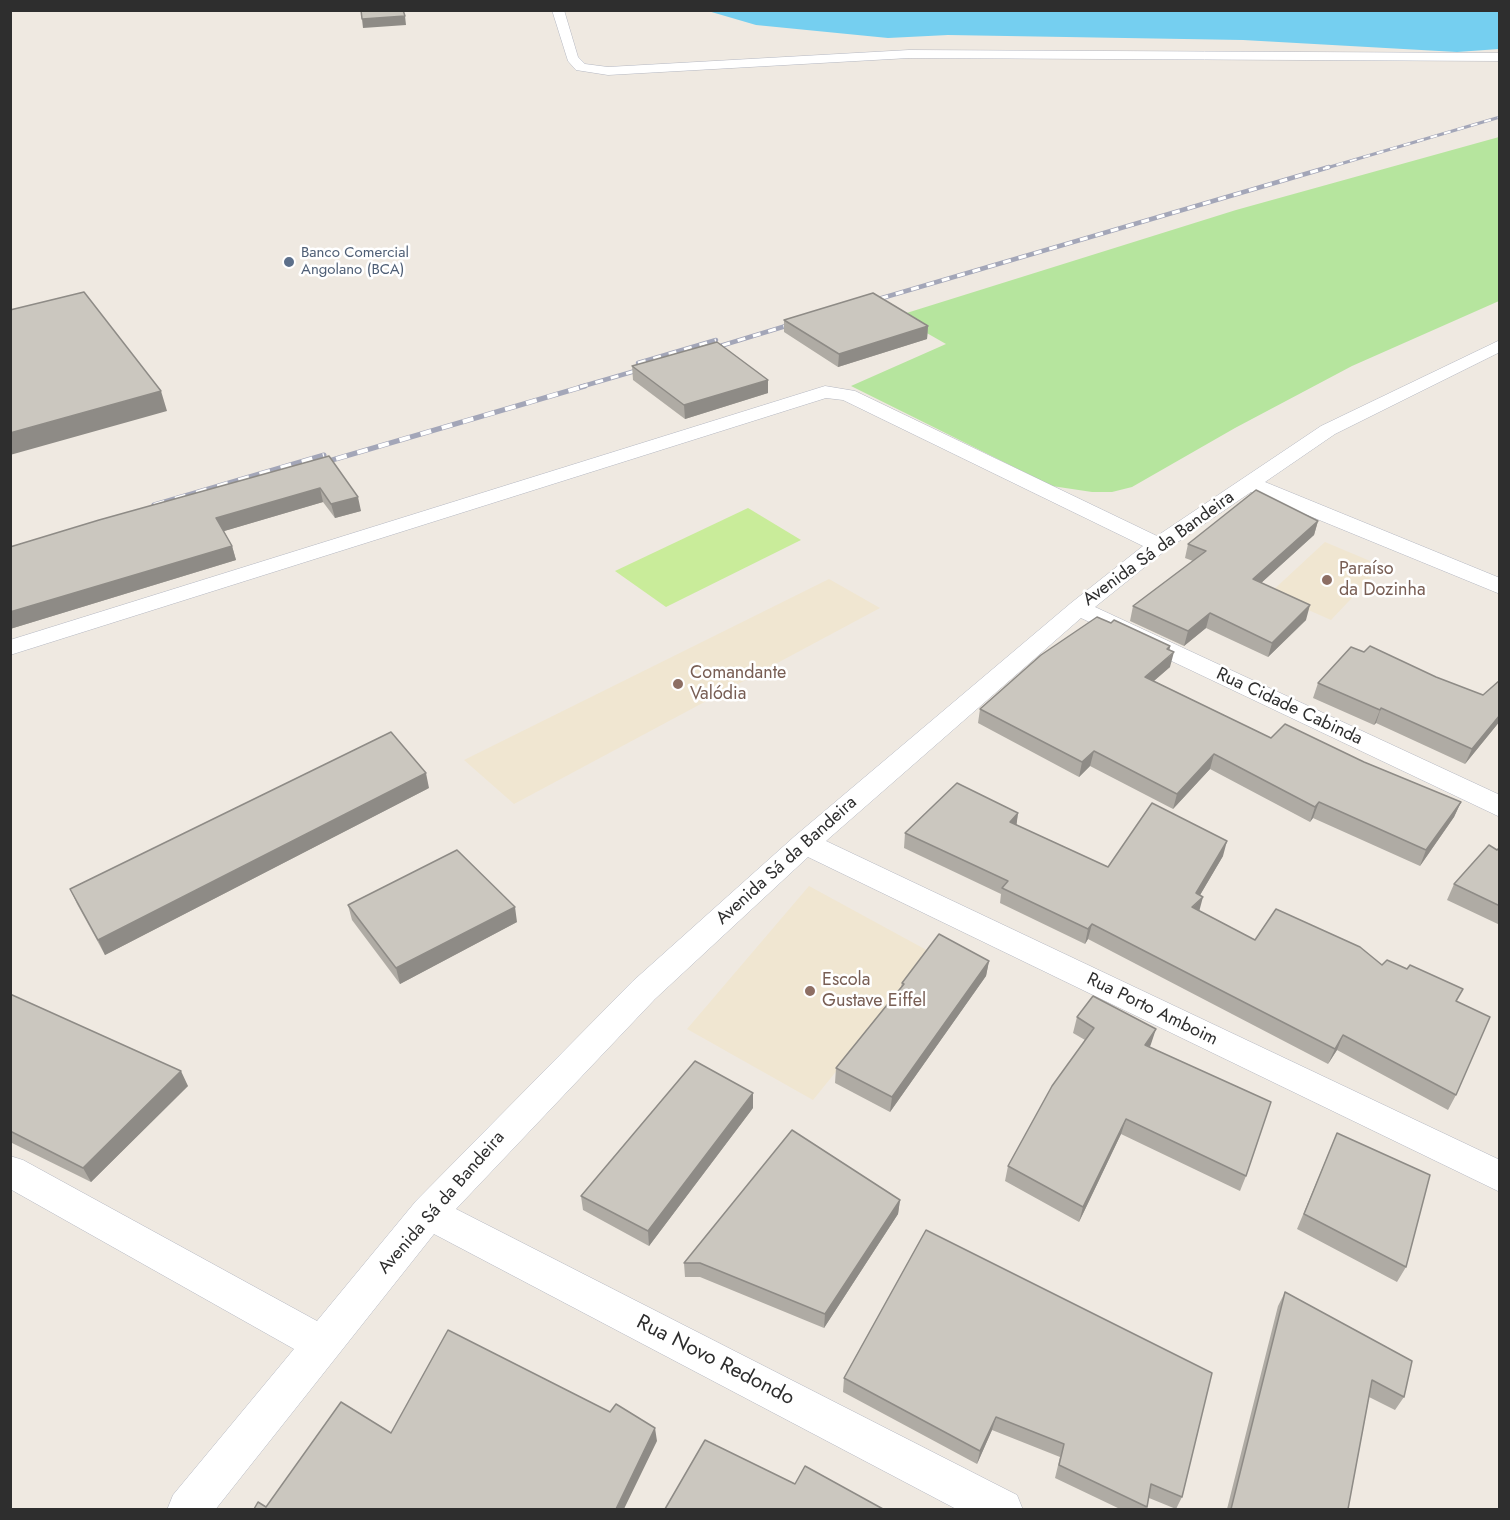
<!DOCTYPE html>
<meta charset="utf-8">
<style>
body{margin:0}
#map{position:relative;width:1510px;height:1520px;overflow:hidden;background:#efe9e1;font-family:Jost,sans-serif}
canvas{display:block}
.frame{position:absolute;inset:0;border:12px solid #2e2e2e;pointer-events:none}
</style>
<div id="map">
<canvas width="1510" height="1520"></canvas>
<div class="frame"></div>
</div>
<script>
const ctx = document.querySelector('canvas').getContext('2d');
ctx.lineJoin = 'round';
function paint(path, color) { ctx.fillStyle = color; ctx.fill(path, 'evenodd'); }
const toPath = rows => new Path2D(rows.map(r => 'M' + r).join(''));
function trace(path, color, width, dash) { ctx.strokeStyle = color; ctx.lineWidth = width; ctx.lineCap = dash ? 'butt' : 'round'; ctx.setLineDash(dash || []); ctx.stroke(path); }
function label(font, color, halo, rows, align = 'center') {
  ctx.font = font + ' Jost,sans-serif'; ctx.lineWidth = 5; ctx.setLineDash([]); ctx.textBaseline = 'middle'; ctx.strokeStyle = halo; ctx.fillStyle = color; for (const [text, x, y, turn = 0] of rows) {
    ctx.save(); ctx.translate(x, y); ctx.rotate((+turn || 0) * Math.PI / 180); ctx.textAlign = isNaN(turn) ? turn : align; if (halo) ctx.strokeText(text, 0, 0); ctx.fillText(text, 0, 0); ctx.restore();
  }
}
paint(toPath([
 [1325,542,1382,566,1331,620,1270,593],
 [829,579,880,608,514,804,464,760],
 [809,886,932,953,813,1100,687,1029]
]), '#f0e6d1');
paint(toPath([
 [1499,137,1499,301,1352,366,1235,428,1132,487,1112,492,1092,492,1052,486,851,386,946,344,897,316,1236,210]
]), '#b6e59e');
paint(toPath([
 [748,508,801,540,666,607,615,571]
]), '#c9ec9a');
paint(toPath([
 [1499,10,1499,49,1457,52,1243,40,948,35,888,38,756,25,708,11]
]), '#75cff0');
const minor = toPath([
 [552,10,564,10,578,57,585,64,608,67,909,50,1500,53,1500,61,909,58,608,75,576,70,568,61,552,10],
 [1500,340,1500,352,1335,434,1265,482,1500,578,1500,594,1251,492,1166,550,1095,607,1500,795,1500,817,1081,618,826,841,1500,1160,1500,1192,808,857,655,999,456,1209,1017,1495,1023,1510,958,1510,434,1234,215,1510,167,1510,173,1495,294,1349,10,1189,10,1156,23,1160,317,1321,416,1201,633,981,795,836,1071,603,1143,546,843,400,826,398,10,655,10,640,825,386,855,391,1157,536,1321,426,1500,340]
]);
trace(minor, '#b4b7c1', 1);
paint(minor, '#fff');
const railFar2 = toPath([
 [1323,169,1500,117]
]);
const railFar1 = toPath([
 [865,303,1329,167],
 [707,350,799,322],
 [638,363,716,340],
 [580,387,649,367]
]);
const rail = toPath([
 [315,465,585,386],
 [154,505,324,455]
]);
trace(railFar2, '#a3a6b8', 3);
trace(railFar1, '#a3a6b8', 4.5);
trace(rail, '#a3a6b8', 5);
trace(railFar2, '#fff', 2, [7]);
trace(railFar1, '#fff', 3, [8]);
trace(rail, '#fff', 4, [11]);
paint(toPath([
 [784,320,928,326,927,339,838,367,784,332],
 [632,366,768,393,685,419,633,380],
 [329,456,361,511,335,518,323,502,224,531,232,546,236,560,10,629,10,547],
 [1318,521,1314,535,1261,583,1306,620,1268,657,1206,628,1184,646,1130,621,1133,606,1193,561,1185,558,1188,544],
 [1111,623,1170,646,1169,650,1170,667,1154,681,1271,738,1364,762,1461,802,1454,817,1420,866,1313,818,1310,822,1210,769,1173,809,1090,766,1079,777,978,723,980,709],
 [1436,677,1483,695,1500,680,1500,721,1465,764,1376,723,1374,725,1313,698,1318,683],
 [429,788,105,955,77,904,70,889],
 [1018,813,1016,825,1108,867,1223,856,1200,895,1199,911,1255,940,1382,965,1457,1001,1456,1095,1448,1110,1337,1050,1328,1064,1088,939,1085,944,1000,903,1001,894,904,848,905,833],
 [1500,847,1500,925,1447,900,1454,884],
 [348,905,517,922,400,984,352,920],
 [989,961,986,976,890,1112,835,1083,836,1068,901,987,902,983],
 [10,994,188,1086,91,1182,10,1142],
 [1077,1017,1151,1044,1150,1047,1246,1176,1240,1191,1121,1134,1079,1222,1005,1181,1008,1166,1085,1040,1073,1033],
 [753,1108,649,1246,583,1210,581,1196],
 [1337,1133,1406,1267,1397,1282,1297,1229],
 [900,1200,898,1214,824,1328,700,1277,685,1277,684,1263],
 [926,1230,1182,1497,1176,1509,1149,1498,1146,1509,1120,1509,1055,1478,1060,1457,992,1430,977,1464,843,1392,844,1378],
 [1285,1292,1404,1397,1395,1410,1369,1397,1348,1509,1227,1509,1278,1306]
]), '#afaba4');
paint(toPath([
 [405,16,406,25,363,28,362,19],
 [928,326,927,339,838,367,839,354],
 [768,380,768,393,685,419,684,405],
 [161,391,167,411,10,455,10,433],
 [320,488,323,502,221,532,216,518],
 [358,497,361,511,335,518,331,504],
 [1318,521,1314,535,1249,594,1253,579],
 [232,546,236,560,10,629,10,612],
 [1310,605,1306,620,1268,657,1272,643],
 [1210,613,1206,628,1184,646,1188,631],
 [1170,646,1168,658,1174,652,1170,667,1141,692,1145,677],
 [1381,708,1376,723,1374,725,1380,710],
 [1500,715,1500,721,1465,764,1472,749],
 [1094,751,1090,766,1079,777,1082,762],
 [1214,754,1210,769,1173,809,1177,794],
 [426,773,429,788,105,955,98,940],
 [1319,802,1313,818,1310,822,1315,807],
 [1461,802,1454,817,1420,866,1426,850],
 [1018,813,1016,829,1010,822],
 [1227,841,1223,856,1193,907,1203,897,1199,912,1188,923,1196,893],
 [515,907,517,922,400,984,396,968],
 [1092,924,1088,939,1085,944,1088,929],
 [989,961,986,976,890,1112,892,1097],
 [1156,1029,1151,1044,1141,1060,1145,1045],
 [1343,1035,1337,1050,1328,1064,1335,1049],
 [181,1071,188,1086,91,1182,83,1168],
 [753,1093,753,1108,649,1246,648,1231],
 [1126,1119,1121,1134,1079,1222,1083,1207],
 [900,1200,898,1214,824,1328,825,1314],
 [996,1417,992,1430,977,1464,980,1451],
 [655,1428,657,1441,624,1509,616,1509]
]), '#8e8b86');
const building = toPath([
 [361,10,403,10,405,16,362,19,361,10],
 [84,292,161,391,10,433,10,310,84,292],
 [873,293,928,326,839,354,784,320,873,293],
 [717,342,768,380,684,405,632,366,717,342],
 [329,456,358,497,331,504,320,488,216,518,232,546,10,612,10,547,99,520,329,456],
 [1256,490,1318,521,1253,579,1310,605,1272,643,1210,613,1188,631,1133,606,1206,551,1188,544,1256,490],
 [1097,617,1111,623,1114,620,1170,646,1167,649,1174,652,1145,677,1271,738,1285,724,1364,762,1461,802,1426,850,1319,802,1315,807,1214,754,1177,794,1094,751,1082,762,980,709,1041,655,1097,617],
 [1370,646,1436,677,1483,695,1500,680,1500,715,1472,749,1381,708,1380,710,1318,683,1351,647,1364,652,1370,646],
 [391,732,426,773,98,940,70,889,391,732],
 [957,783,1018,813,1010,822,1108,867,1152,803,1227,841,1196,893,1203,897,1192,907,1255,940,1276,909,1360,947,1382,965,1387,960,1407,969,1410,965,1463,989,1456,1001,1490,1017,1456,1095,1343,1035,1335,1049,1092,924,1088,929,1002,888,1008,881,905,833,957,783],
 [1489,845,1497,850,1500,847,1500,906,1454,884,1489,845],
 [457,850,515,907,396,968,348,905,457,850],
 [939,934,989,961,892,1097,836,1068,904,984,902,983,939,934],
 [10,994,181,1071,83,1168,10,1131,10,994],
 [1093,996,1156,1029,1145,1045,1271,1102,1246,1176,1126,1119,1083,1207,1008,1166,1052,1086,1094,1028,1077,1017,1093,996],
 [695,1061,753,1093,648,1231,581,1196,695,1061],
 [792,1130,900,1200,825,1314,700,1263,684,1263,792,1130],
 [1337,1133,1430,1175,1406,1267,1304,1214,1337,1133],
 [926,1230,1212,1373,1182,1497,1151,1484,1147,1507,1059,1465,1064,1444,996,1417,980,1451,844,1378,926,1230],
 [1285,1292,1412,1361,1404,1397,1372,1380,1348,1509,1231,1509,1285,1292],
 [448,1330,610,1412,616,1404,655,1428,616,1509,254,1509,258,1502,266,1507,341,1402,391,1433,448,1330],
 [705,1440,795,1484,805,1466,883,1509,665,1509,705,1440]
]);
paint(building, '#cbc7bf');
trace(building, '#8e8b86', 1.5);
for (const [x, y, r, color] of [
 [289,262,6,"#5c6f8a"],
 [1327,580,6,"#8d6e63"],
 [678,684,6,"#8d6e63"],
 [810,991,6,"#8d6e63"]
]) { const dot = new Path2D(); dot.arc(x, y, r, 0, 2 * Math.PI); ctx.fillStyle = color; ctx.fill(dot); trace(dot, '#fff', 2); }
label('15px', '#4e5e75', '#fff', [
 ["Banco Comercial",301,253],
 ["Angolano (BCA)",301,270]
], 'left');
label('18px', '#2e2e2e', '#fff', [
 ["Avenida Sá da Bandeira",1159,549,-36],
 ["Rua Cidade Cabinda",1289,707,25],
 ["Avenida Sá da Bandeira",787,861,-42],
 ["Rua Porto Amboim",1152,1010,26],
 ["Avenida Sá da Bandeira",442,1203,-49]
]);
label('18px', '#785e54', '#fff', [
 ["Paraíso",1339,570],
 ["da Dozinha",1339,591],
 ["Comandante",690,674],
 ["Valódia",690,695],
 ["Escola",822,981],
 ["Gustave Eiffel",822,1002]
], 'left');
label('21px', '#2e2e2e', '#fff', [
 ["Rua Novo Redondo",715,1361,27]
]);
</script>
